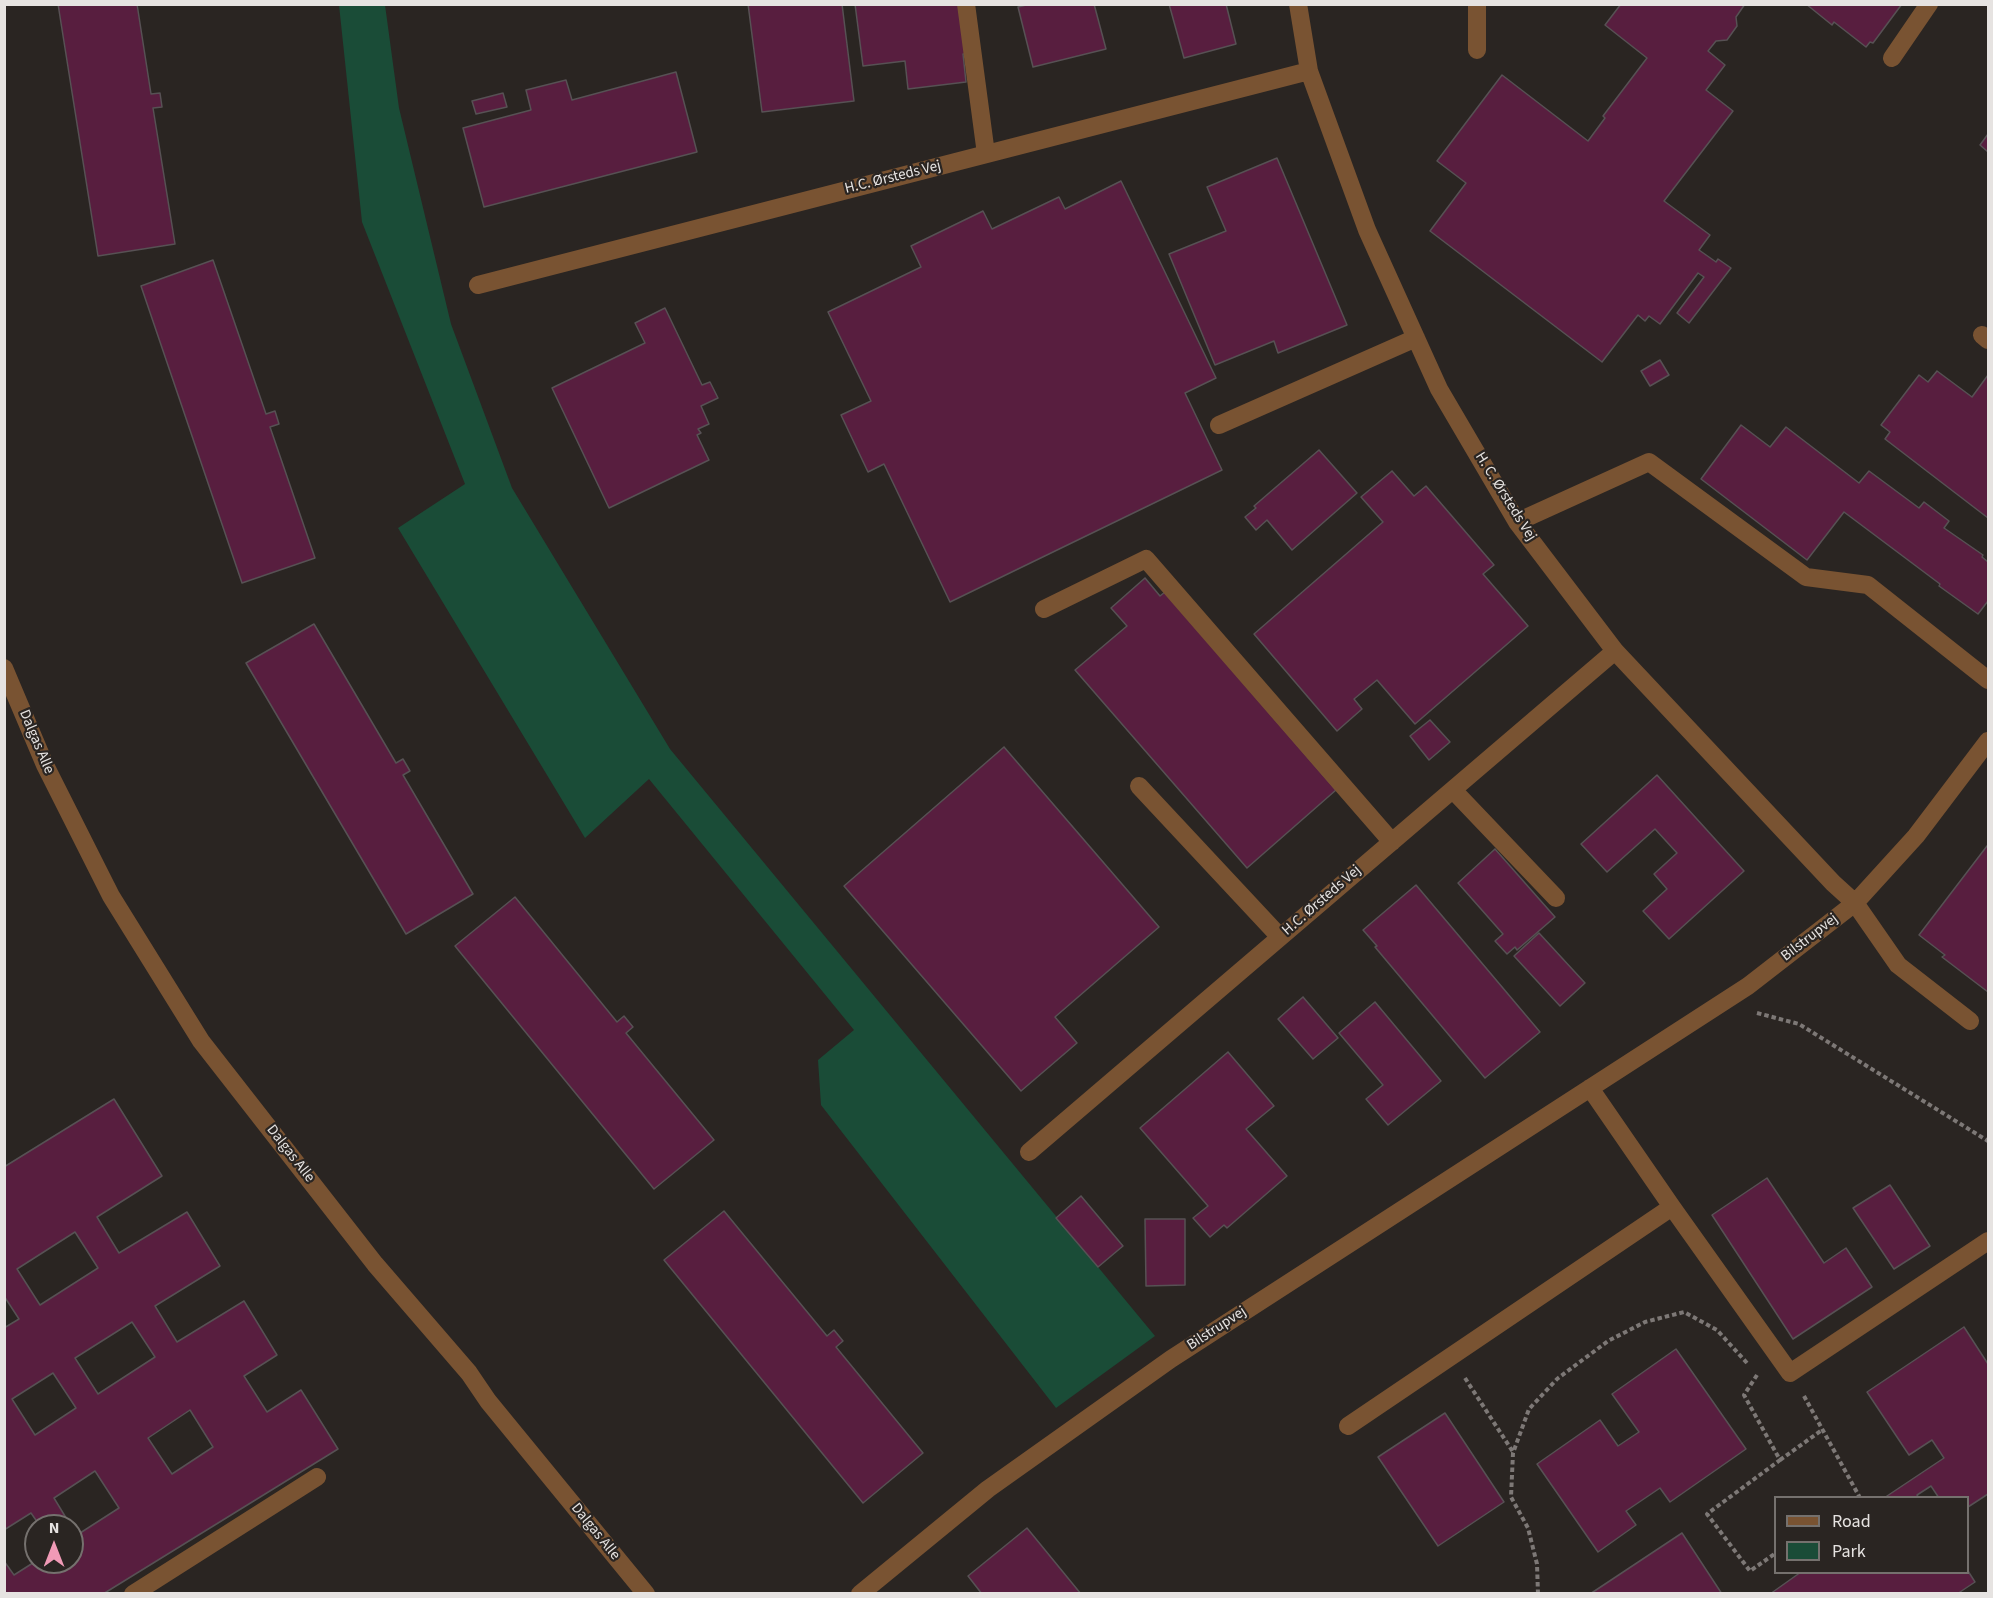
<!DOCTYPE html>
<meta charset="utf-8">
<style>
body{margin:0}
#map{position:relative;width:1993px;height:1598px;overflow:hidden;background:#2a2522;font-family:"Source Sans 3",sans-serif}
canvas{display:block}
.frame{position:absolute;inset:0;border:6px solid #e6e3e1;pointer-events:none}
.legend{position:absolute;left:1774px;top:1496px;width:195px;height:78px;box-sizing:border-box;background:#2a2522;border:2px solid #75716e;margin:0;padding:8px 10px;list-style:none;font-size:18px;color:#e6e3e1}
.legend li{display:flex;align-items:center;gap:12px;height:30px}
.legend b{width:30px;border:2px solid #75716e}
.north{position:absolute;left:24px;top:1514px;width:60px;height:60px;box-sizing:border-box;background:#2a2522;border:2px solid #75716e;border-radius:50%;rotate:0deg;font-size:16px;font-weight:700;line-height:24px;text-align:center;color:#e6e3e1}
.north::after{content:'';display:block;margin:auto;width:21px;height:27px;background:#f09ab6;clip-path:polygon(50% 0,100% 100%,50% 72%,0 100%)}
</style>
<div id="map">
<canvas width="1993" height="1598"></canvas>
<div class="frame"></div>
<ul class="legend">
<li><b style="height:8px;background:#795332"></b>Road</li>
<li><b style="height:16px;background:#1a4c37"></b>Park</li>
</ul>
<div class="north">N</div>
</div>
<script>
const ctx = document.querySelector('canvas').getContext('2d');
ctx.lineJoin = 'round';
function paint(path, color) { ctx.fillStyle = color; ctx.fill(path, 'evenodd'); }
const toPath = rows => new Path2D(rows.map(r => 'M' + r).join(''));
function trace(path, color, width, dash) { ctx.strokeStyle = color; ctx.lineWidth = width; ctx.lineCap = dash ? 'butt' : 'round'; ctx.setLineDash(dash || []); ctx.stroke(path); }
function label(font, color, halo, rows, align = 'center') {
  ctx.font = font + ' "Source Sans 3",sans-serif'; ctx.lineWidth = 4.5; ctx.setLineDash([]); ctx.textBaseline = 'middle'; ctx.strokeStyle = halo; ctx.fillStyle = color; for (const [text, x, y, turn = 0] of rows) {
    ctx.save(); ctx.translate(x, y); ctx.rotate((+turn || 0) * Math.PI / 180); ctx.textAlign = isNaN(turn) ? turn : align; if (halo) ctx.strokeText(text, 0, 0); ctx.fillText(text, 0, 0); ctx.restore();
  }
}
paint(toPath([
 [339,5,385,5,399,108,451,324,512,488,670,749,1155,1336,1056,1408,821,1105,818,1060,854,1030,649,779,585,838,398,528,465,484,362,222]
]), '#1a4c37');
const building = toPath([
 [58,4,137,4,151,94,160,93,162,107,153,108,175,244,98,256,58,4],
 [748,4,842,4,854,101,762,112,748,4],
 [855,4,961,4,967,54,963,54,966,82,908,89,905,61,863,66,855,4],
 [1030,4,1094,4,1106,49,1033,67,1018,7,1030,4],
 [1169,4,1226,4,1236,44,1184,58,1169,4],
 [1621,4,1745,4,1736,17,1737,26,1727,40,1716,41,1708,51,1725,65,1706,90,1733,111,1664,201,1710,235,1699,250,1716,262,1718,259,1731,268,1689,323,1677,313,1704,277,1698,273,1660,324,1649,316,1645,321,1638,315,1602,362,1430,231,1466,183,1437,161,1502,75,1588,141,1605,118,1603,116,1647,58,1605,25,1621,4],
 [1806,4,1902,4,1873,43,1870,42,1866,47,1834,22,1832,25,1806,4],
 [676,72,697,152,484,207,463,128,531,110,526,90,566,80,572,100,676,72],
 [503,93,507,107,476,114,472,101,503,93],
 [1988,134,1988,152,1980,145,1988,134],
 [1277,158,1347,325,1278,353,1274,341,1215,365,1169,254,1226,231,1207,187,1277,158],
 [1121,181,1216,378,1185,393,1222,470,950,602,884,464,868,472,841,415,871,401,828,312,921,267,911,246,983,211,992,229,1059,197,1065,209,1121,181],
 [213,260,266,414,275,411,279,424,270,427,315,558,242,583,141,286,213,260],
 [665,308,702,385,710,382,718,398,701,406,709,424,698,429,701,433,697,435,709,460,609,508,552,388,645,343,635,323,665,308],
 [1660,360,1669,375,1650,386,1641,371,1660,360],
 [1937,371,1972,397,1988,375,1988,518,1885,439,1890,432,1881,425,1919,375,1928,382,1937,371],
 [1741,425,1770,447,1786,427,1859,483,1869,471,1919,508,1924,502,1949,521,1944,528,1983,555,1982,557,1988,562,1988,601,1978,614,1939,586,1940,584,1844,512,1807,560,1701,479,1741,425],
 [1319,450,1357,493,1292,550,1267,520,1256,530,1245,517,1256,508,1254,506,1319,450],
 [1392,471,1414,496,1426,486,1494,565,1483,574,1528,626,1415,724,1377,680,1354,699,1362,709,1337,731,1254,634,1383,522,1361,497,1392,471],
 [1145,578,1160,596,1165,592,1336,790,1247,868,1075,670,1127,626,1111,608,1145,578],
 [314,624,396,763,403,759,410,771,403,775,473,894,406,934,246,663,314,624],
 [1430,720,1450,742,1429,760,1410,736,1430,720],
 [1004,747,1159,927,1055,1017,1077,1043,1021,1091,844,886,1004,747],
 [1657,775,1744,871,1669,939,1643,911,1667,889,1654,874,1677,853,1655,829,1607,872,1581,844,1657,775],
 [1987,846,1988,847,1988,992,1942,957,1945,955,1919,935,1987,846],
 [1495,849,1555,917,1517,950,1515,947,1507,954,1495,941,1503,934,1458,883,1495,849],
 [1416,885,1540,1032,1485,1078,1375,947,1377,946,1363,930,1416,885],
 [515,897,617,1022,624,1016,633,1027,626,1033,714,1140,654,1189,455,946,515,897],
 [1539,933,1585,983,1560,1006,1514,956,1539,933],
 [1303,997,1338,1038,1313,1059,1278,1019,1303,997],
 [1375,1002,1441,1081,1388,1125,1366,1099,1383,1085,1339,1033,1375,1002],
 [1228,1052,1274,1106,1246,1129,1287,1176,1227,1228,1224,1225,1210,1237,1193,1218,1208,1206,1140,1128,1228,1052],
 [114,1099,162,1176,97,1217,119,1253,187,1212,220,1266,155,1306,177,1342,244,1301,277,1355,244,1376,267,1412,301,1390,338,1449,103,1594,4,1594,4,1561,14,1575,36,1561,72,1562,72,1527,77,1535,119,1508,95,1471,54,1498,71,1526,40,1526,31,1513,4,1530,4,1328,19,1319,4,1296,4,1167,114,1099],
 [75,1232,98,1268,40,1305,17,1269,75,1232],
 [132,1322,155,1357,98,1394,75,1358,132,1322],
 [53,1373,76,1408,35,1435,12,1399,53,1373],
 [190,1410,213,1447,172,1474,148,1438,190,1410],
 [1767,1178,1824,1263,1846,1248,1872,1287,1793,1339,1712,1215,1767,1178],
 [1890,1185,1930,1246,1894,1269,1853,1208,1890,1185],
 [1081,1196,1123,1246,1098,1267,1056,1218,1081,1196],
 [724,1211,827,1336,834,1330,843,1341,836,1347,923,1453,863,1503,664,1260,724,1211],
 [1145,1219,1185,1219,1185,1285,1146,1286,1145,1219],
 [1964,1327,1988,1364,1988,1494,1968,1507,1968,1498,1939,1498,1931,1486,1917,1495,1919,1498,1884,1498,1944,1458,1932,1440,1909,1455,1867,1392,1964,1327],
 [1676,1349,1746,1449,1670,1502,1660,1488,1626,1511,1636,1525,1598,1552,1537,1464,1600,1420,1618,1446,1639,1432,1612,1394,1676,1349],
 [1445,1413,1504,1502,1438,1546,1378,1457,1445,1413],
 [1027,1528,1081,1594,982,1594,968,1576,1027,1528],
 [1682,1533,1722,1594,1590,1594,1682,1533],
 [1968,1571,1975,1582,1957,1594,1770,1594,1801,1572,1968,1572,1968,1571]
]);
paint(building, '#581e3f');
trace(building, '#575154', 1.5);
trace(toPath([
 [1757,1013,1799,1024,1988,1141],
 [1757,1375,1744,1395,1780,1460,1707,1514,1750,1571,1776,1553],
 [1465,1378,1513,1452],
 [1804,1396,1859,1496,1857,1498],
 [1780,1460,1822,1430],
 [1538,1594,1537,1564,1528,1528,1511,1497,1513,1453,1529,1409,1557,1379,1608,1341,1645,1322,1684,1312,1717,1330,1747,1363]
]), '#7d7876', 4, [4.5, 3]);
trace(toPath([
 [966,4,986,154],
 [1298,4,1309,71,1367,230,1439,389,1517,522,1615,651,1833,883,1855,903,1898,965,1970,1021],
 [1477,50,1477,4],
 [1892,58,1929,4],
 [478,285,1309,71],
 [1982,335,1988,340],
 [1219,425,1416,338],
 [1517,522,1649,462,1806,577,1868,585,1988,680],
 [1044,609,1146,559,1392,842],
 [4,668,45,765,111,896,201,1041,375,1264,469,1373,488,1401,646,1594],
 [1139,786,1280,937],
 [1453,790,1556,898],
 [1590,1088,1672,1207,1790,1373,1988,1241],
 [1029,1152,1615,651],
 [1348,1426,1672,1207],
 [133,1594,317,1477],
 [860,1594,988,1489,1171,1359,1748,986,1855,903,1916,836,1988,741]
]), '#795332', 18);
label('15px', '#e6e3e1', '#2a2522', [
 ["H.C. Ørsteds Vej",893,178,-14],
 ["H. C. Ørsteds Vej",1505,497,58],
 ["Dalgas Alle",36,742,67],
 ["H.C. Ørsteds Vej",1322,901,-41],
 ["Bilstrupvej",1810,938,-38],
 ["Dalgas Alle",290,1154,52],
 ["Bilstrupvej",1217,1329,-33],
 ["Dalgas Alle",595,1532,51]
]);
</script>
